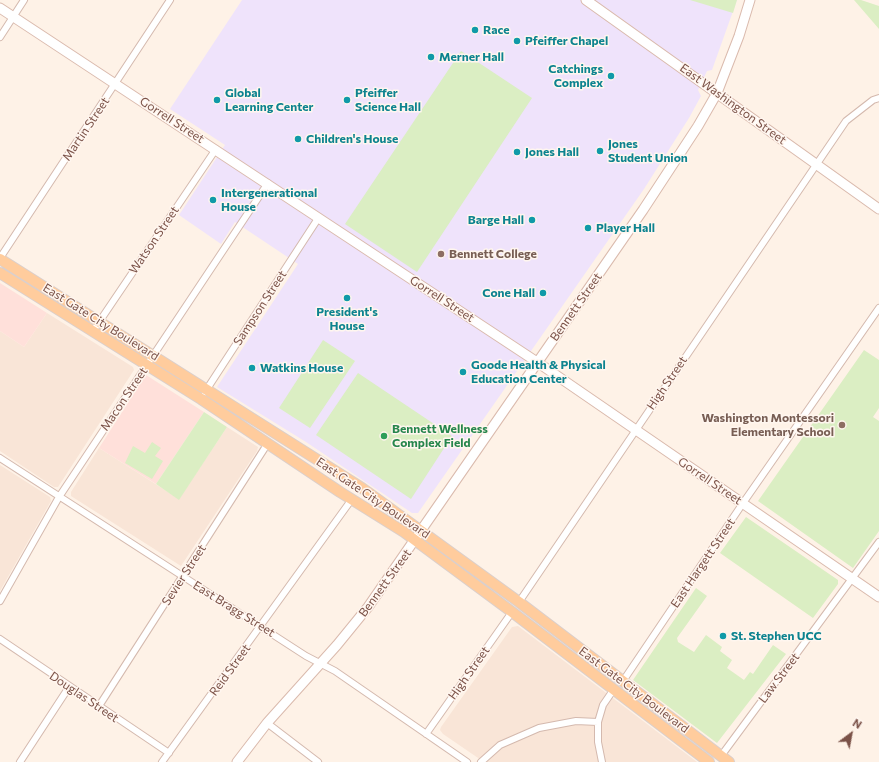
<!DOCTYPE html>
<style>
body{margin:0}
#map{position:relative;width:879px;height:762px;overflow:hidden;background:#fef2e7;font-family:Commissioner,sans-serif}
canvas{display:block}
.north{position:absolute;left:831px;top:714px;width:40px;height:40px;-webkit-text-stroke:3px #fff6ef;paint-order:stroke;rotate:32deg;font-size:11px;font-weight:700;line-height:16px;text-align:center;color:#7b5248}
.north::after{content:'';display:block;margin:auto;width:14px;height:18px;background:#7b5248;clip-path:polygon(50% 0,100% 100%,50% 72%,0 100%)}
</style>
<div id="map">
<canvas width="879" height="762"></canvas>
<div class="north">N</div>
</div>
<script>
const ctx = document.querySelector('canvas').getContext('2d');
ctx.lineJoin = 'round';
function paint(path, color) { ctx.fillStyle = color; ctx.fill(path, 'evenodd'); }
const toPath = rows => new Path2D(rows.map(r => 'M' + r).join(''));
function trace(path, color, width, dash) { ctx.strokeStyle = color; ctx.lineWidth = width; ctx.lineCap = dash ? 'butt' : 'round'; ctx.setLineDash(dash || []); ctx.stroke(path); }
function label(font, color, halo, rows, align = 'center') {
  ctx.font = font + ' Commissioner,sans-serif'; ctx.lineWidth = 3; ctx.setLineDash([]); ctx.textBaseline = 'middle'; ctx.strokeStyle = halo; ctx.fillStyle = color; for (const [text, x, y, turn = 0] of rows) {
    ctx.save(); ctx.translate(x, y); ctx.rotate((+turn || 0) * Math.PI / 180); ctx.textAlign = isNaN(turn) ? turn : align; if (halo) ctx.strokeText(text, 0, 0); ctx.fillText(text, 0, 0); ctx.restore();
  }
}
paint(toPath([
 [47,313,133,367,134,370,58,487,54,487,0,451,0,331,24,347],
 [227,427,258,447,257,451,181,566,71,496,71,492,99,448,179,499],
 [0,465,50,497,51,501,0,591],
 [518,626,697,762,484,762,443,734,440,730,441,727,512,627]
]), '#f9e5d7');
paint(toPath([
 [0,283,47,313,24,347,0,331],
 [146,375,204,412,156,484,99,448]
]), '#ffe0da');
paint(toPath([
 [242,0,737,0,712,70,707,71,698,90,701,96,689,118,644,189,418,513,412,513,306,442,217,387,298,264,235,222,221,244,179,215,225,145,170,109]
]), '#efe3fb');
paint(toPath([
 [690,0,737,0,733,13],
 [854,0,861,0,879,6,879,29],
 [461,51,532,98,417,272,345,224],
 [323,340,355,361,310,428,279,408],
 [864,350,879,360,879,408,873,417,879,421,879,531,853,568,758,501],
 [358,373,452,436,411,499,316,435],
 [204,412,227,427,179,500,156,484],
 [152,442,161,448,155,456,163,461,152,479,125,463,133,446,145,453],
 [746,517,838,580,838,584,813,618,720,553],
 [696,588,707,596,677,638,678,642,694,652,706,635,722,647,720,651,732,660,727,668,744,680,750,672,753,674,773,645,786,654,717,743,633,680]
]), '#dbeec3');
const street = toPath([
 [0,37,24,0],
 [0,258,170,0],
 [93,331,216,149],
 [205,392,319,217],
 [0,458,306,656,335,671,467,762],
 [0,601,59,497,268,183],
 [519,602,846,121,873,100,879,98],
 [0,639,169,753],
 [623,681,743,503,879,308],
 [99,706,268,443],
 [267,723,318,762],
 [426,734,512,612],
 [721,756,879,542],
 [20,762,69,687],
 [162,762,352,499],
 [481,762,500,745,539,728,576,721,598,722],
 [602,762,598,742,598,722,603,705,614,689]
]);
const secondary = toPath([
 [586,0,879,209],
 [0,8,537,362,879,597],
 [237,762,267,723,337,645,368,607,643,210,698,126,717,93,739,36,750,0]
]);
const primary = toPath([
 [0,259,362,488,519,602,729,762],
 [0,273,201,399,340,492,404,532,512,612,709,762]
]);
trace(street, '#d4b9ae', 8);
trace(secondary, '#dabaad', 11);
trace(primary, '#dacfcc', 12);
trace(street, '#fff', 6);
trace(secondary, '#fff', 9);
trace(primary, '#ffcc9d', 10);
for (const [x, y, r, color] of [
 [475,30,4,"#0f9aa8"],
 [517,41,4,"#0f9aa8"],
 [431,57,4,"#0f9aa8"],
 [611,76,4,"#0f9aa8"],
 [217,100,4,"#0f9aa8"],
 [347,100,4,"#0f9aa8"],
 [298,139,4,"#0f9aa8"],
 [600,151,4,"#0f9aa8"],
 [517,152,4,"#0f9aa8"],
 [213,200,4,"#0f9aa8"],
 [532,220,4,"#0f9aa8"],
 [588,228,4,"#0f9aa8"],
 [441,254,4,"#8d6e63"],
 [543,293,4,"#0f9aa8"],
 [347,298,4,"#0f9aa8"],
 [252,368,4,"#0f9aa8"],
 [463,372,4,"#0f9aa8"],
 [842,425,4,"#8d6e63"],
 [384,436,4,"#2e9e5b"],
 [723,636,4,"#0f9aa8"]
]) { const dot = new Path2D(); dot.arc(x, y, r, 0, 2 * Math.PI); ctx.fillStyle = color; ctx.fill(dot); trace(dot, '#fff6ef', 1.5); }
label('bold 12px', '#0d838f', '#fff6ef', [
 ["Race",483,30],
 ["Pfeiffer Chapel",525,41],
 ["Merner Hall",439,57],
 ["Catchings",603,69,"right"],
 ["Complex",603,83,"right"],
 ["Global",225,93],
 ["Learning Center",225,107],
 ["Pfeiffer",355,93],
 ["Science Hall",355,107],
 ["Children's House",306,139],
 ["Jones",608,144],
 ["Student Union",608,158],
 ["Jones Hall",525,152],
 ["Intergenerational",221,193],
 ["House",221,207],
 ["Barge Hall",524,220,"right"],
 ["Player Hall",596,228],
 ["Cone Hall",535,293,"right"],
 ["President's",347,312,"center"],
 ["House",347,326,"center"],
 ["Goode Health & Physical",471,365],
 ["Education Center",471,379],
 ["Watkins House",260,368],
 ["St. Stephen UCC",731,636]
], 'left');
label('12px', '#7b5248', '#fff6ef', [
 ["East Washington Street",733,104,36],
 ["Gorrell Street",172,120,33],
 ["Martin Street",86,129,-56],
 ["Watson Street",154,240,-56],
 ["Gorrell Street",442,299,33],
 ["Bennett Street",576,307,-55],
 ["Sampson Street",260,308,-57],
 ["East Gate City Boulevard",101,322,32],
 ["High Street",667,383,-56],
 ["Macon Street",124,399,-56],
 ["Gorrell Street",710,481,34],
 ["East Gate City Boulevard",373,498,34],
 ["East Hargett Street",703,563,-56],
 ["Sevier Street",184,575,-57],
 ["Bennett Street",385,583,-54],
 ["East Bragg Street",234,609,32],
 ["Reid Street",230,670,-54],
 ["High Street",469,673,-55],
 ["Law Street",779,678,-53],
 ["East Gate City Boulevard",634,690,37],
 ["Douglas Street",84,697,34]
]);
label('bold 12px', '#785e54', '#fff6ef', [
 ["Bennett College",449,254],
 ["Washington Montessori",834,418,"right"],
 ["Elementary School",834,432,"right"]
], 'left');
label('bold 12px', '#27864d', '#fff6ef', [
 ["Bennett Wellness",392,429],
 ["Complex Field",392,443]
], 'left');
</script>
